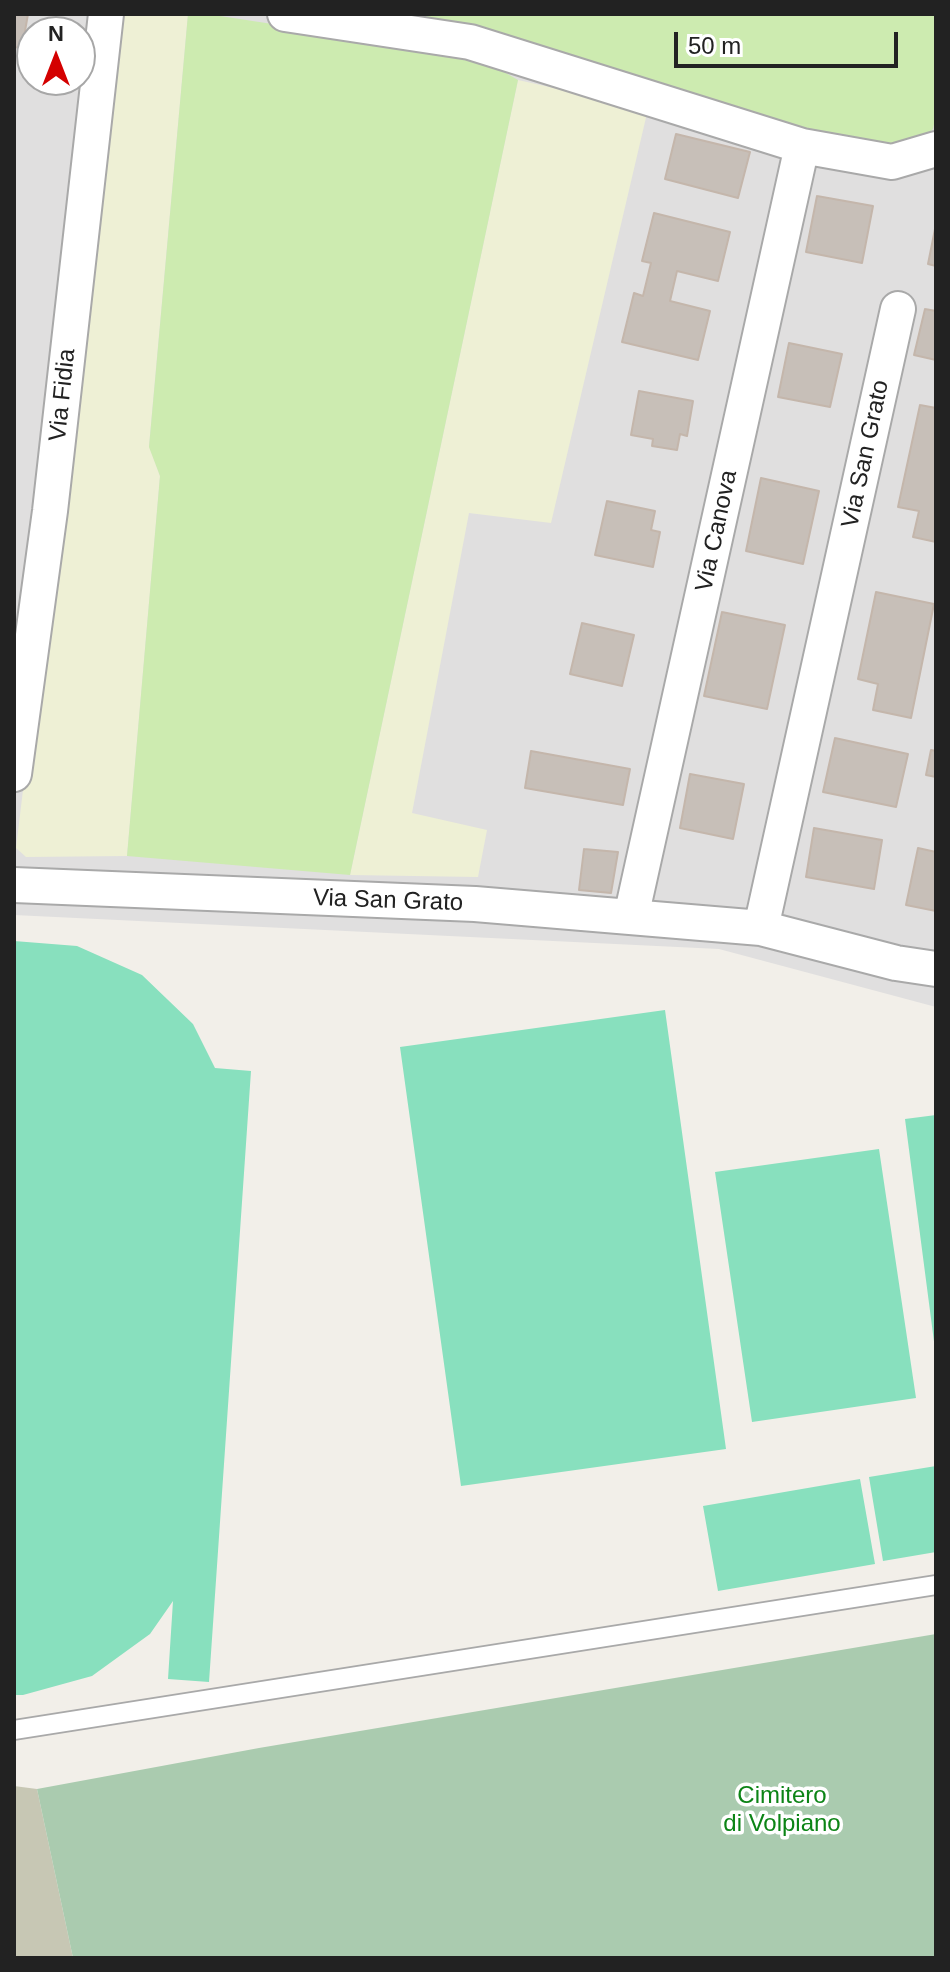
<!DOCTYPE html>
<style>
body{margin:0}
#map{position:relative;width:950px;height:1972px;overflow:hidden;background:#f2efe9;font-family:Helvetica,sans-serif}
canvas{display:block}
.frame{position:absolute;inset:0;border:16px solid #222;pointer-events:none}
.north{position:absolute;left:16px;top:16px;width:80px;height:80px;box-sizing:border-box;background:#fff;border:2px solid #a7a7a7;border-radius:50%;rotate:0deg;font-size:22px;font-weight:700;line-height:32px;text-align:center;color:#222}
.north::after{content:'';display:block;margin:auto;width:28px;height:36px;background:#d40000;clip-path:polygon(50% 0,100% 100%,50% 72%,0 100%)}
.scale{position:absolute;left:674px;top:32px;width:224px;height:36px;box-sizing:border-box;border:4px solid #222;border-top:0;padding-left:10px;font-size:24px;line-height:28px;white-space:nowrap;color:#222;-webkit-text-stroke:6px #fff;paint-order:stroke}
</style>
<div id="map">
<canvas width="950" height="1972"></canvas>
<div class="frame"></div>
<div class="north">N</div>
<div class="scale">50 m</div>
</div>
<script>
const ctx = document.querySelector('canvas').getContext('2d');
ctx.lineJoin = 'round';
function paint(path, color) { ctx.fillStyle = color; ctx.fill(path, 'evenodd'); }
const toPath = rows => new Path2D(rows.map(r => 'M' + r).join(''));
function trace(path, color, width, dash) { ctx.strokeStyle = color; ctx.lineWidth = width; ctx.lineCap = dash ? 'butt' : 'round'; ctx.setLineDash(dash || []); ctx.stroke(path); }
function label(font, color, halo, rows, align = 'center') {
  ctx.font = font + ' Helvetica,sans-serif'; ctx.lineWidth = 7; ctx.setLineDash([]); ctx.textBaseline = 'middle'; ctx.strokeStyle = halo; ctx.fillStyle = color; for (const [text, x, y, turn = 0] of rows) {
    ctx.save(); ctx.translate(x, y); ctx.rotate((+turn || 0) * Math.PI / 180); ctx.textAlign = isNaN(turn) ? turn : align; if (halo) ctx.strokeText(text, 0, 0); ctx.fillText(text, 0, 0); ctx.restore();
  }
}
paint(toPath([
 [14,14,936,14,936,1007,719,949,14,915],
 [32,32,80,32,80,80,32,80]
]), '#e0dfdf');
paint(toPath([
 [14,1786,37,1789,73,1958,14,1958]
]), '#c7c7b4');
paint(toPath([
 [124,14,188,14,149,446,160,476,127,856,26,857,16,848,116,19],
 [518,80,648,109,551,523,469,513,412,813,487,830,478,877,350,875]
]), '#eef0d5');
paint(toPath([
 [188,14,207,14,475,55,518,80,350,875,127,856,160,476,149,447],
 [414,14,936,14,936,114,933,129,913,149,874,154,413,19]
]), '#cdebb0');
paint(toPath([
 [936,1634,936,1958,73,1958,37,1789,259,1748]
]), '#aacbaf');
paint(toPath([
 [14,941,77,946,142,975,193,1024,215,1068,251,1071,209,1682,168,1679,173,1601,150,1634,92,1676,23,1695,14,1695],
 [665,1010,726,1449,461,1486,400,1047],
 [936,1115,936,1357,905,1119],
 [879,1149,916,1398,752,1422,715,1172],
 [936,1466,936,1552,883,1561,869,1477],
 [860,1479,875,1564,718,1591,703,1506]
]), '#88e0be');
const building = toPath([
 [14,14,28,14,22,48,14,47,14,14],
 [676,134,750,152,738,198,665,179,676,134],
 [817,196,873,206,862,263,806,252,817,196],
 [654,213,730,232,718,281,677,271,670,301,710,311,698,360,622,342,634,293,643,296,651,263,642,261,654,213],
 [936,224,936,266,928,264,936,224],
 [925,309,936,311,936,360,914,355,925,309],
 [789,343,842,354,830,407,778,397,789,343],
 [639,391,693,401,687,436,680,434,677,450,652,446,653,439,631,435,639,391],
 [920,405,936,408,936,542,913,537,919,511,898,507,920,405],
 [761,478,819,491,803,564,746,551,761,478],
 [607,501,655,511,651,530,660,532,653,567,595,555,607,501],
 [876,592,934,604,911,718,873,710,878,684,858,679,876,592],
 [722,612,785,625,767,709,704,696,722,612],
 [582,623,634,635,622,686,570,674,582,623],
 [835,738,908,754,896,807,823,792,835,738],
 [931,750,936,751,936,777,926,775,931,750],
 [531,751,630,769,623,805,525,788,531,751],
 [690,774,744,784,733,839,680,828,690,774],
 [814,828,882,840,874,889,806,877,814,828],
 [918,848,936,852,936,911,906,905,918,848],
 [584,849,618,852,611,893,579,890,584,849]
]);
paint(building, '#c7bfb8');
trace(building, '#c4b6ab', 2);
const service = toPath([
 [14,1730,936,1585]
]);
const minor = toPath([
 [285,14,470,42,802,146,892,162,936,149],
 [14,774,50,511,106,14],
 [14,885,475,904,761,928,896,963,936,969],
 [631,917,802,146],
 [761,928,898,309]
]);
trace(service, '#a9a9a9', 22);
trace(minor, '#a9a9a9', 38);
trace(service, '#fff', 18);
trace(minor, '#fff', 34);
label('24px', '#222', '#fff', [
 ["Via Fidia",63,395,-84],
 ["Via San Grato",866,454,-78],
 ["Via Canova",717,531,-78],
 ["Via San Grato",388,901,2]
]);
label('24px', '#0c8416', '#fff', [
 ["Cimitero",782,1796],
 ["di Volpiano",782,1824]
]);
</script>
